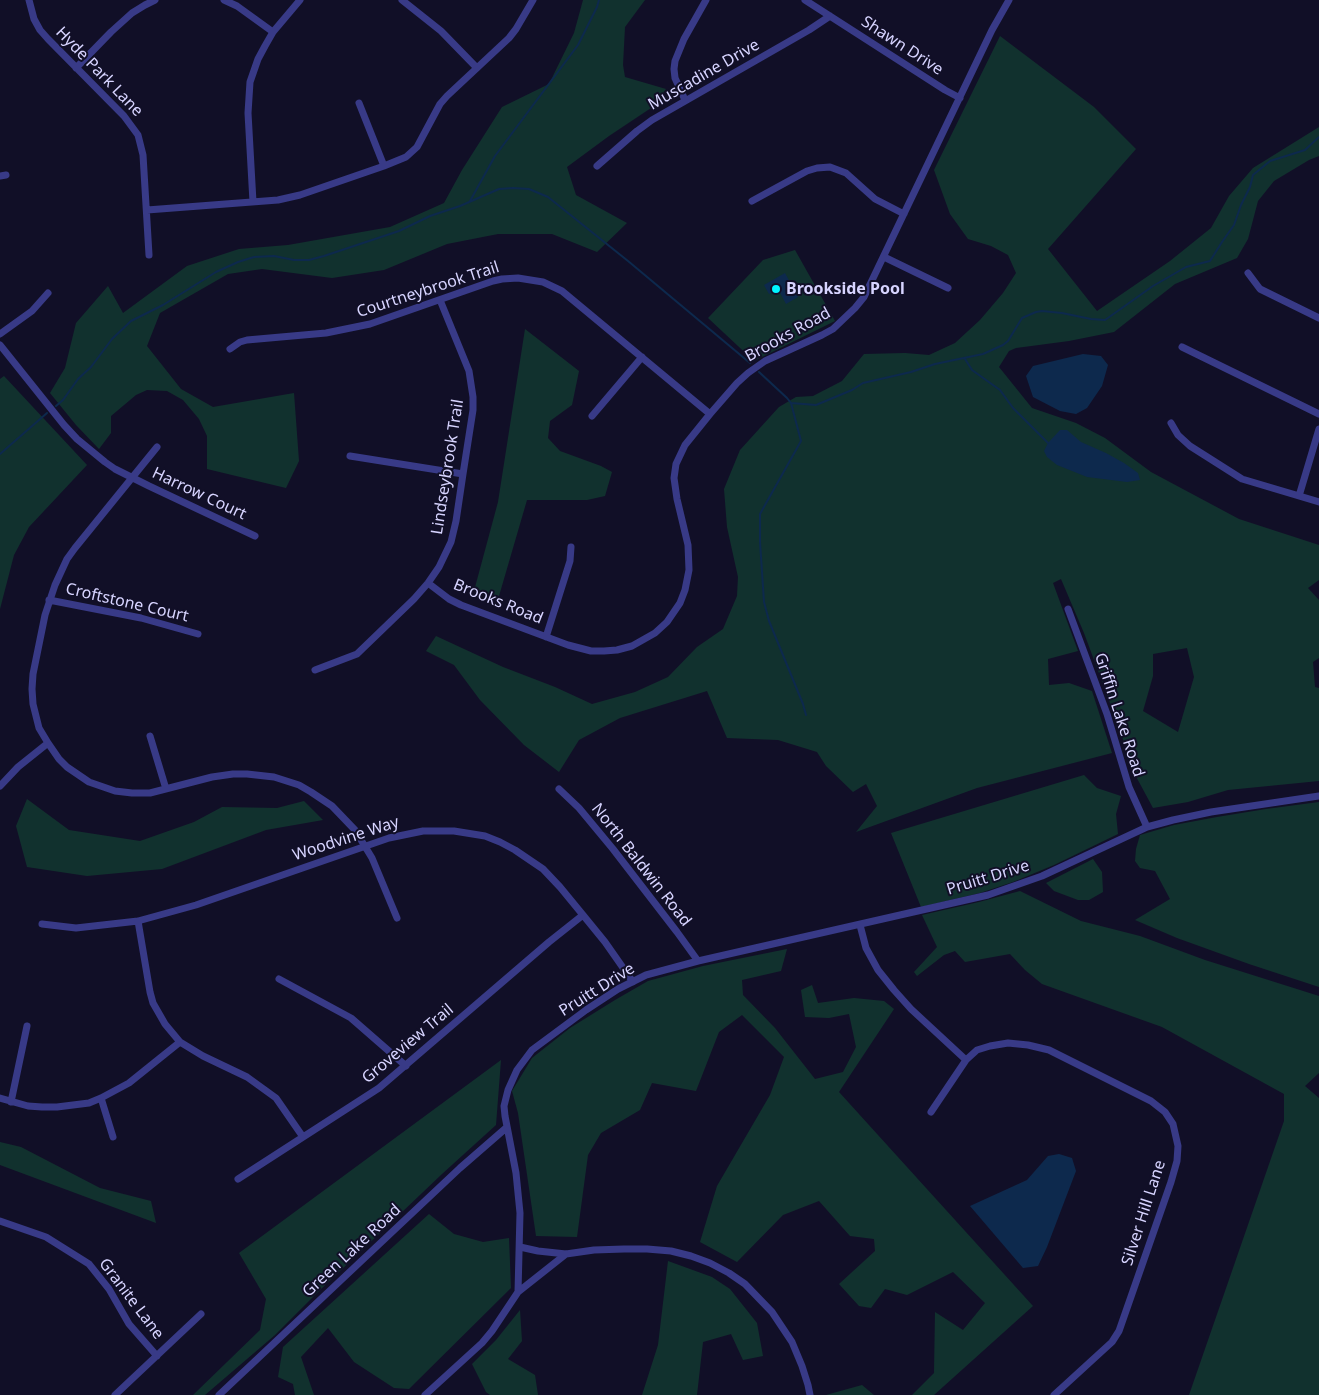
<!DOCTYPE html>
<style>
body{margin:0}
canvas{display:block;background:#110f27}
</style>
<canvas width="1319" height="1395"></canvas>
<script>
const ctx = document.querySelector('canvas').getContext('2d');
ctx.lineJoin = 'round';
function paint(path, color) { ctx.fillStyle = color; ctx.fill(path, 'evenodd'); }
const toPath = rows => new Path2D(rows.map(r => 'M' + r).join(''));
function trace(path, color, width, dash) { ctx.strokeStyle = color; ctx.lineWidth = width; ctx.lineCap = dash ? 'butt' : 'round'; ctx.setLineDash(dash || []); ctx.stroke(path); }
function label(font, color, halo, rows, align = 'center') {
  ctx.font = font + ' "Noto Sans",sans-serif'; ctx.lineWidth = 4; ctx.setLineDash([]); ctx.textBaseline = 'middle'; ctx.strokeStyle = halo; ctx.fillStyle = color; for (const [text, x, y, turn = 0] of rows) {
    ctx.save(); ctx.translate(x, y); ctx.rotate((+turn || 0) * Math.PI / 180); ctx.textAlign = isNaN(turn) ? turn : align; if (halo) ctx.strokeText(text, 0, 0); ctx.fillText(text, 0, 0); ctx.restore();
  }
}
paint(toPath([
 [583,0,645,0,625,27,623,65,625,77,666,89,654,106,609,136,567,167,576,195,627,223,597,252,552,234,498,234,447,244,384,270,332,278,262,269,228,274,160,313,147,346,181,389,213,407,294,393,299,461,286,488,207,469,207,436,199,419,183,400,167,391,147,390,136,395,111,416,111,433,99,449,76,425,50,393,65,368,76,323,108,286,123,313,187,266,239,249,288,245,390,227,444,203,462,170,502,107,549,84,574,33],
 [1000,36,1094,107,1136,149,1048,249,1097,311,1170,261,1211,228,1229,196,1253,168,1319,127,1319,156,1309,160,1274,181,1258,201,1248,239,1237,258,1175,284,1114,332,1069,341,1016,348,1009,351,999,367,1032,408,1076,423,1105,438,1151,472,1239,519,1319,545,1319,580,1308,588,1319,600,1319,658,1313,662,1315,687,1319,688,1319,781,1228,790,1188,802,1153,808,1132,769,1120,730,1084,633,1061,579,1053,583,1078,651,1048,659,1049,685,1069,683,1092,691,1112,753,977,788,856,832,877,806,866,784,853,792,826,766,817,752,778,740,727,738,707,691,620,718,579,740,559,772,524,745,480,700,454,665,426,651,436,636,503,667,555,687,592,704,635,692,668,677,697,647,723,629,737,596,738,577,727,527,724,489,740,450,779,407,796,397,813,396,842,381,864,354,905,353,929,355,955,343,980,320,1003,293,1016,273,1008,255,991,246,968,239,950,214,934,170],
 [1187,648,1194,677,1178,732,1143,711,1153,676,1153,654],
 [795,250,835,321,754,361,708,318,763,260],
 [525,329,579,371,572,405,550,421,548,438,560,451,601,466,612,472,605,496,587,500,527,500,499,596,474,591,498,502],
 [4,376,87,465,29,527,14,555,0,609,0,379],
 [1084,775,1097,788,1121,796,1116,814,1118,834,1054,865,1013,882,980,893,921,907,891,833],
 [27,799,69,830,140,841,194,822,222,807,277,808,304,801,323,820,266,830,162,869,87,876,27,867,16,826],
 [1319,802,1319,987,1249,964,1177,938,1135,920,1170,899,1155,871,1140,868,1135,861,1136,849,1140,835,1174,825,1217,817,1266,809],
 [1093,859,1102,872,1103,892,1089,900,1078,900,1054,891,1046,883],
 [1020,891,1081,921,1140,936,1205,960,1319,996,1319,1073,1305,1086,1319,1098,1319,1395,1189,1395,1284,1121,1284,1094,1162,1027,1042,984,1025,970,1010,954,965,962,955,951,944,955,917,976,914,972,937,947,922,915,979,902],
 [787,949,781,971,742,980,743,995,775,1028,815,1079,843,1072,856,1047,849,1014,829,1018,805,1017,801,990,812,985,818,1003,854,998,884,1001,894,1009,839,1092,1033,1306,934,1395,912,1395,934,1373,935,1312,963,1330,985,1303,953,1272,907,1295,885,1289,871,1308,859,1306,839,1284,875,1251,874,1239,850,1236,819,1201,783,1215,737,1262,700,1242,717,1186,770,1095,784,1057,742,1015,719,1032,696,1091,652,1083,640,1110,601,1133,588,1155,577,1237,536,1236,518,1113,512,1091,532,1058,570,1028,615,1000,648,981,703,966],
 [501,1060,496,1125,442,1174,319,1291,275,1335,205,1395,193,1395,260,1330,266,1299,239,1253],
 [0,1142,21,1147,100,1188,151,1201,156,1223,0,1165],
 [429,1214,454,1234,483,1242,509,1238,511,1288,409,1389,394,1388,354,1362,328,1328,301,1357,314,1395,295,1395,293,1384,278,1377,283,1347],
 [668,1261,712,1277,730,1289,757,1323,763,1356,743,1360,731,1334,703,1342,697,1395,642,1395,658,1345],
 [520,1310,522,1341,508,1359,535,1375,538,1395,490,1395,486,1392,472,1364,496,1340],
 [862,1385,874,1395,826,1395]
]), '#11312e');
paint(toPath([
 [785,273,798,297,786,304,778,289,769,294,764,285],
 [1083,354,1101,356,1108,365,1102,386,1087,408,1076,414,1060,411,1033,397,1026,376,1033,366],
 [1060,430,1067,430,1081,442,1106,453,1124,463,1138,473,1140,480,1127,482,1087,477,1057,465,1047,457,1044,451,1048,443],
 [1059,1154,1072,1158,1076,1171,1047,1247,1038,1266,1023,1268,970,1206,1027,1180,1048,1156]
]), '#0d294d');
trace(toPath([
 [470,201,495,156,578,45,597,7,599,0],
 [965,359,972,370,1000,390,1013,408,1048,443],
 [759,372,787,398,791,403,801,441,760,514,760,542,764,602,769,621,803,704,806,715],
 [791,403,816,405,852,390,863,383,911,372,935,364,983,354,1003,345,1008,341,1022,318,1036,312,1042,311,1062,313,1091,319,1105,320,1153,286,1186,267,1210,261,1222,242,1234,225,1241,205,1250,187,1253,175,1270,161,1305,150,1319,137],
 [56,406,63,400,78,379,91,367,112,339,131,321,163,305,216,272,238,262,254,257,274,256,294,260,309,260,324,256,399,231,430,216,460,206,499,189,513,188,529,189,548,197,628,261,750,363],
 [0,454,47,413]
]), '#0d294d', 2);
trace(toPath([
 [29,0,34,19,40,30,48,39,124,116,138,135,143,155,149,255],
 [224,0,237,6,273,32],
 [402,0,441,31,477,68],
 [805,0,945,90,960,98],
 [76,68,111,32,132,13,145,5,155,0],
 [685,100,675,78,674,69,675,61,684,39,706,0],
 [359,103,384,166],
 [597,166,637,131,652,120,809,30,830,16],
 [0,176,6,175],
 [752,201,807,171,817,168,830,167,846,173,875,199,904,214],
 [253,202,248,113,250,82,258,59,265,46,273,32,300,0],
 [147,210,278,200,300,195,384,166,406,157,417,147,440,104,447,96,509,38,516,29,533,0],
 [884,257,948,288],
 [1248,273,1260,289,1319,318],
 [0,334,32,311,48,293],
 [0,345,64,425,77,439,105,462,115,469,149,486,255,536],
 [1182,347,1319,414],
 [230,349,240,342,247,340,326,333,370,324,493,281,502,279,518,278,543,282,562,291,710,414],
 [592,416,642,357],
 [1171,423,1178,435,1190,446,1242,479,1319,502],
 [157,447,75,548,67,559,55,585,45,615,33,674,32,689,33,704,39,728,48,743,59,759,67,767,89,782,115,791,132,793,150,793,212,777,233,774,247,774,274,777,299,785,311,792,332,806,355,830,372,858,397,918],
 [350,456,463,474],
 [1299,496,1319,429],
 [428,583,449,599,461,605,568,645,591,651,604,651,617,650,632,646,655,633,667,622,680,603,685,590,689,570,688,545,677,499,674,478,676,464,685,445,710,414,737,383,748,373,765,361,822,335,833,329,855,308,864,297,992,30,1009,0],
 [49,600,141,618,198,634],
 [1068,609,1107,714,1129,787,1147,827],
 [546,637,570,561,571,547],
 [315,670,357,654,414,599,428,583,439,567,451,542,456,521,463,474,473,410,473,397,469,371,440,300],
 [150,736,166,789],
 [0,786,18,767,48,743],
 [559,789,579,808,613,849,677,932,698,961],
 [138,921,150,992,153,1003,165,1024,180,1042,203,1056,247,1077,276,1098,303,1137],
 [42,924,76,928,138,921,196,905,389,838,423,831,454,831,485,836,500,842,515,850,543,869,560,887,583,915,605,942,633,982],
 [860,925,866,948,878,970,894,990,911,1009,966,1060],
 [279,979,351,1018,406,1066],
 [0,1098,28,1106,42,1107,57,1107,89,1103,101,1098,129,1083,180,1042],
 [101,1098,113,1137],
 [11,1102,27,1026],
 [931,1112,966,1060,977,1050,990,1046,1008,1043,1028,1045,1049,1050,1151,1101,1165,1112,1173,1124,1178,1146,1177,1161,1171,1182,1119,1331,1112,1342,1054,1395],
 [238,1179,379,1088,549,942,583,915],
 [0,1221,46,1237,89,1264,109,1289,129,1324,157,1356],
 [520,1247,538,1251,566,1254,594,1250,624,1249,647,1249,671,1251,691,1256,710,1263,729,1273,745,1284,772,1312,792,1342,802,1366,808,1385,810,1395],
 [518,1292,520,1213,516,1173,505,1116,504,1106,508,1090,517,1070,532,1050,586,1010,618,989,646,975,698,961,988,895,1042,876,1147,827,1173,820,1211,812,1319,796],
 [115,1395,201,1314],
 [219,1395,460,1168,506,1128],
 [425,1395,482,1343,492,1331,518,1292,566,1254]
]), '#383a87', 7);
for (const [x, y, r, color] of [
 [776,289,5,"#00f5ff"]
]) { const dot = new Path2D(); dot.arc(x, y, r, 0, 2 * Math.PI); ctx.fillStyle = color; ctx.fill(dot); trace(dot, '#110f27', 2); }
label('16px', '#d7d4ff', '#110f27', [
 ["Shawn Drive",902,46,33],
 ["Hyde Park Lane",99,72,46],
 ["Muscadine Drive",704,75,-30],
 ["Courtneybrook Trail",428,290,-18],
 ["Brooks Road",788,335,-29],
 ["Lindseybrook Trail",448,467,-81],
 ["Harrow Court",199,494,25],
 ["Brooks Road",498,602,22],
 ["Croftstone Court",127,603,13],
 ["Griffin Lake Road",1119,715,72],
 ["Woodvine Way",346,839,-18],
 ["North Baldwin Road",641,865,52],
 ["Pruitt Drive",988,878,-17],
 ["Pruitt Drive",597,990,-32],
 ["Groveview Trail",408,1044,-40],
 ["Silver Hill Lane",1144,1213,-72],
 ["Green Lake Road",352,1251,-43],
 ["Granite Lane",131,1299,53]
]);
label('bold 16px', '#d7d4ff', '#110f27', [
 ["Brookside Pool",786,289]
], 'left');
</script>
